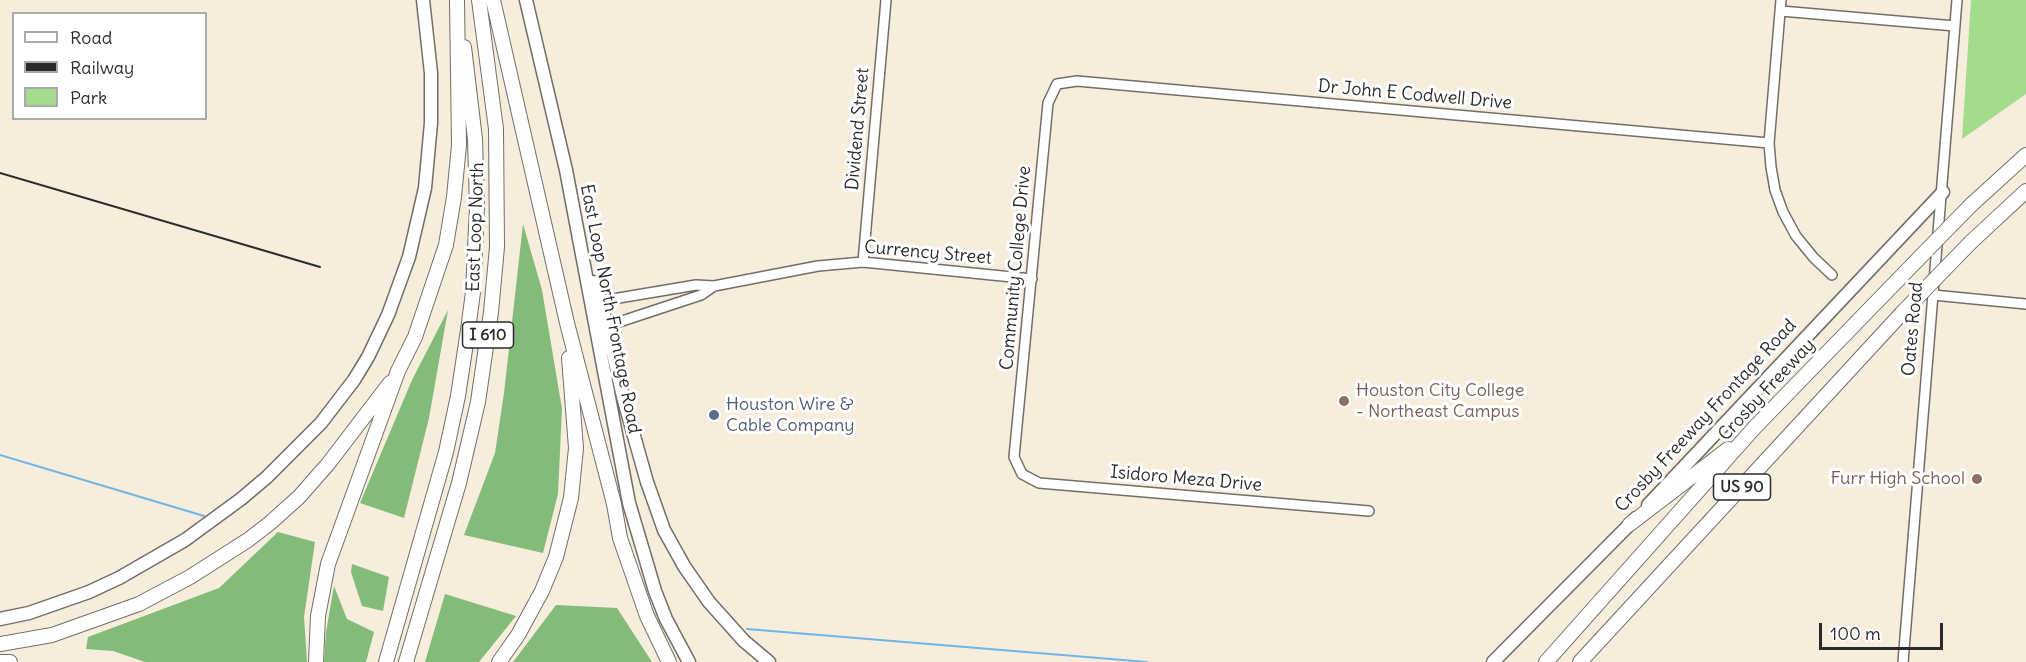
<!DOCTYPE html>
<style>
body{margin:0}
#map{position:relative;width:2026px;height:662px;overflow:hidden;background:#f6eddc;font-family:Delius,sans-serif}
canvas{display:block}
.legend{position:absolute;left:12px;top:12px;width:195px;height:108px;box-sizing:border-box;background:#fff;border:2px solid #aaa;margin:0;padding:8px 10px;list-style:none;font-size:18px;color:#2b2b2b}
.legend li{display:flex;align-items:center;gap:12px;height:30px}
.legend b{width:30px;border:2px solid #aaa}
.scale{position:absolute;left:1819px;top:623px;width:124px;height:27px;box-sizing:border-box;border:3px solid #2b2b2b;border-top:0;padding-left:8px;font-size:18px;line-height:21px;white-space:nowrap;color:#2b2b2b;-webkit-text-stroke:4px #fff;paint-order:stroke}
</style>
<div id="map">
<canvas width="2026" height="662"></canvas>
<ul class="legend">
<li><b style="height:8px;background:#fff"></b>Road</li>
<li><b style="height:8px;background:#2b2b2b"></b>Railway</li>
<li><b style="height:16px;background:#a4dc8e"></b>Park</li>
</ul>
<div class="scale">100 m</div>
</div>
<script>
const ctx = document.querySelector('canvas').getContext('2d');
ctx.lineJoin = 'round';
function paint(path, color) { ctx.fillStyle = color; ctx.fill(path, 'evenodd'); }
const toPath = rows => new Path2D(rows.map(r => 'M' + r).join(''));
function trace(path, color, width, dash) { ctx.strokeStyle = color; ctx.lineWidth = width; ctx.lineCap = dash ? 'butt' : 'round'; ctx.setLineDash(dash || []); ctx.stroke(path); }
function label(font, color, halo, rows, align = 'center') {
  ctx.font = font + ' Delius,sans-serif'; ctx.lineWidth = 6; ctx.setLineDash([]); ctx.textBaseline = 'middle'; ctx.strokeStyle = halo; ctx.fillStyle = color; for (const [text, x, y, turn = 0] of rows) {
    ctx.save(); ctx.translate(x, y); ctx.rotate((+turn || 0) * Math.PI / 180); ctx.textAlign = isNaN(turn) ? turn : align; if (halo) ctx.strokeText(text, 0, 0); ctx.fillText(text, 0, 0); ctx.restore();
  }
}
paint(toPath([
 [1971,0,2026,0,2026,94,1962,139]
]), '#a4dc8e');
paint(toPath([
 [523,224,542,290,562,409,558,494,543,553,464,535,495,453,504,393],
 [448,310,429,418,404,518,360,503,412,380],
 [278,532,315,542,304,617,307,662,145,662,113,651,86,649,88,637,219,588],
 [352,564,389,577,383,611,362,606,351,572],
 [334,586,347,619,374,632,366,662,324,662,326,632],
 [445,594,516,616,479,662,425,662],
 [556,605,617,608,652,662,513,662]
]), '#83bc79');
trace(toPath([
 [0,455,204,516],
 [747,629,1147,662]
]), '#6fb5e6', 2);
const minor = toPath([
 [1781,0,1769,143,1771,167,1775,190,1783,212,1796,236,1814,258,1832,275],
 [1781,11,1955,26],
 [863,262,886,0],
 [1933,295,2026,304],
 [601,301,696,285,714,286,818,266,863,262,1032,279],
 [607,326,701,295,714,286],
 [1369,511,1039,483,1022,474,1014,457,1048,103,1057,84,1077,81,1769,143],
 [1903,662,1957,0]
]);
const major = toPath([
 [526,0,566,170,629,503,655,591,666,619,689,662],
 [593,282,601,301,623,397,647,482,664,530,684,566,709,602,744,641,769,662],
 [1648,505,1943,192],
 [0,619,29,613,89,592,119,578,185,540,241,499,267,477,321,423,354,380,368,357,388,315,409,257,425,188,431,123,431,73,423,0],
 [1493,662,1636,518]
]);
const highway = toPath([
 [493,0,567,323,614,504,620,538,647,616,669,662],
 [1971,205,2026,155],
 [1971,242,2026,191],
 [1630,524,1728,449],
 [0,644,52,635,139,604,190,577,248,540,270,523,299,497,328,464,390,383],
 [0,662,10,662],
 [316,662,318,616,328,564,398,371,415,337,446,245,454,197,459,145,457,0],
 [386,662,446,452,458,396,468,330,473,292,477,207,475,139,464,47],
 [406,662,459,483,478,402,491,312,497,247,496,129,479,0],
 [499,662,518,635,542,591,556,557,571,498,576,448,569,358],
 [1546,662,1755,427,1927,250],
 [1580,662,1903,312]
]);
trace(minor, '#726f69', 12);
trace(major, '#726f69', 15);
trace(highway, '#726f69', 16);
trace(minor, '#fff', 9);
trace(major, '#fff', 12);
trace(highway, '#fff', 14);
trace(toPath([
 [0,173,320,267]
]), '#2b2b2b', 2);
const highwayBridge = toPath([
 [1927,250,1971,205],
 [1903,312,1971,242]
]);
trace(highwayBridge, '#726f69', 16, []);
trace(highwayBridge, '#fff', 14);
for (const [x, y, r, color] of [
 [1344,401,6,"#8d6e63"],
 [714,415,6,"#5c6f8a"],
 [1977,479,6,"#8d6e63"]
]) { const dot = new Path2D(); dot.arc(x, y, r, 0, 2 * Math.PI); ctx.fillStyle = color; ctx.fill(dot); trace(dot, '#fff', 2); }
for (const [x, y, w] of [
 [488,335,51],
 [1742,487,57]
]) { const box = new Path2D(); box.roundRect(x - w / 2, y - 13, w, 26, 4.5); ctx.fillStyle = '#fff'; ctx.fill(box); trace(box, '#2b2b2b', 1.5); }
label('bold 16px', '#2b2b2b', null, [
 ["I 610",488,335],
 ["US 90",1742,487]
]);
label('18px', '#2b2b2b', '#fff', [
 ["Dr John E Codwell Drive",1415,95,5],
 ["Dividend Street",858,129,-85],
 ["East Loop North",476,227,-88],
 ["Currency Street",928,253,5],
 ["Community College Drive",1016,268,-85],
 ["East Loop North Frontage Road",610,309,79],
 ["Oates Road",1913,329,-85],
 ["Crosby Freeway",1767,390,-47],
 ["Crosby Freeway Frontage Road",1706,416,-47],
 ["Isidoro Meza Drive",1186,479,5]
]);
label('18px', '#785e54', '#fff', [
 ["Houston City College",1356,391],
 ["- Northeast Campus",1356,412],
 ["Furr High School",1965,479,"right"]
], 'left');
label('18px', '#4e5e75', '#fff', [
 ["Houston Wire &",726,405],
 ["Cable Company",726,426]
], 'left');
</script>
